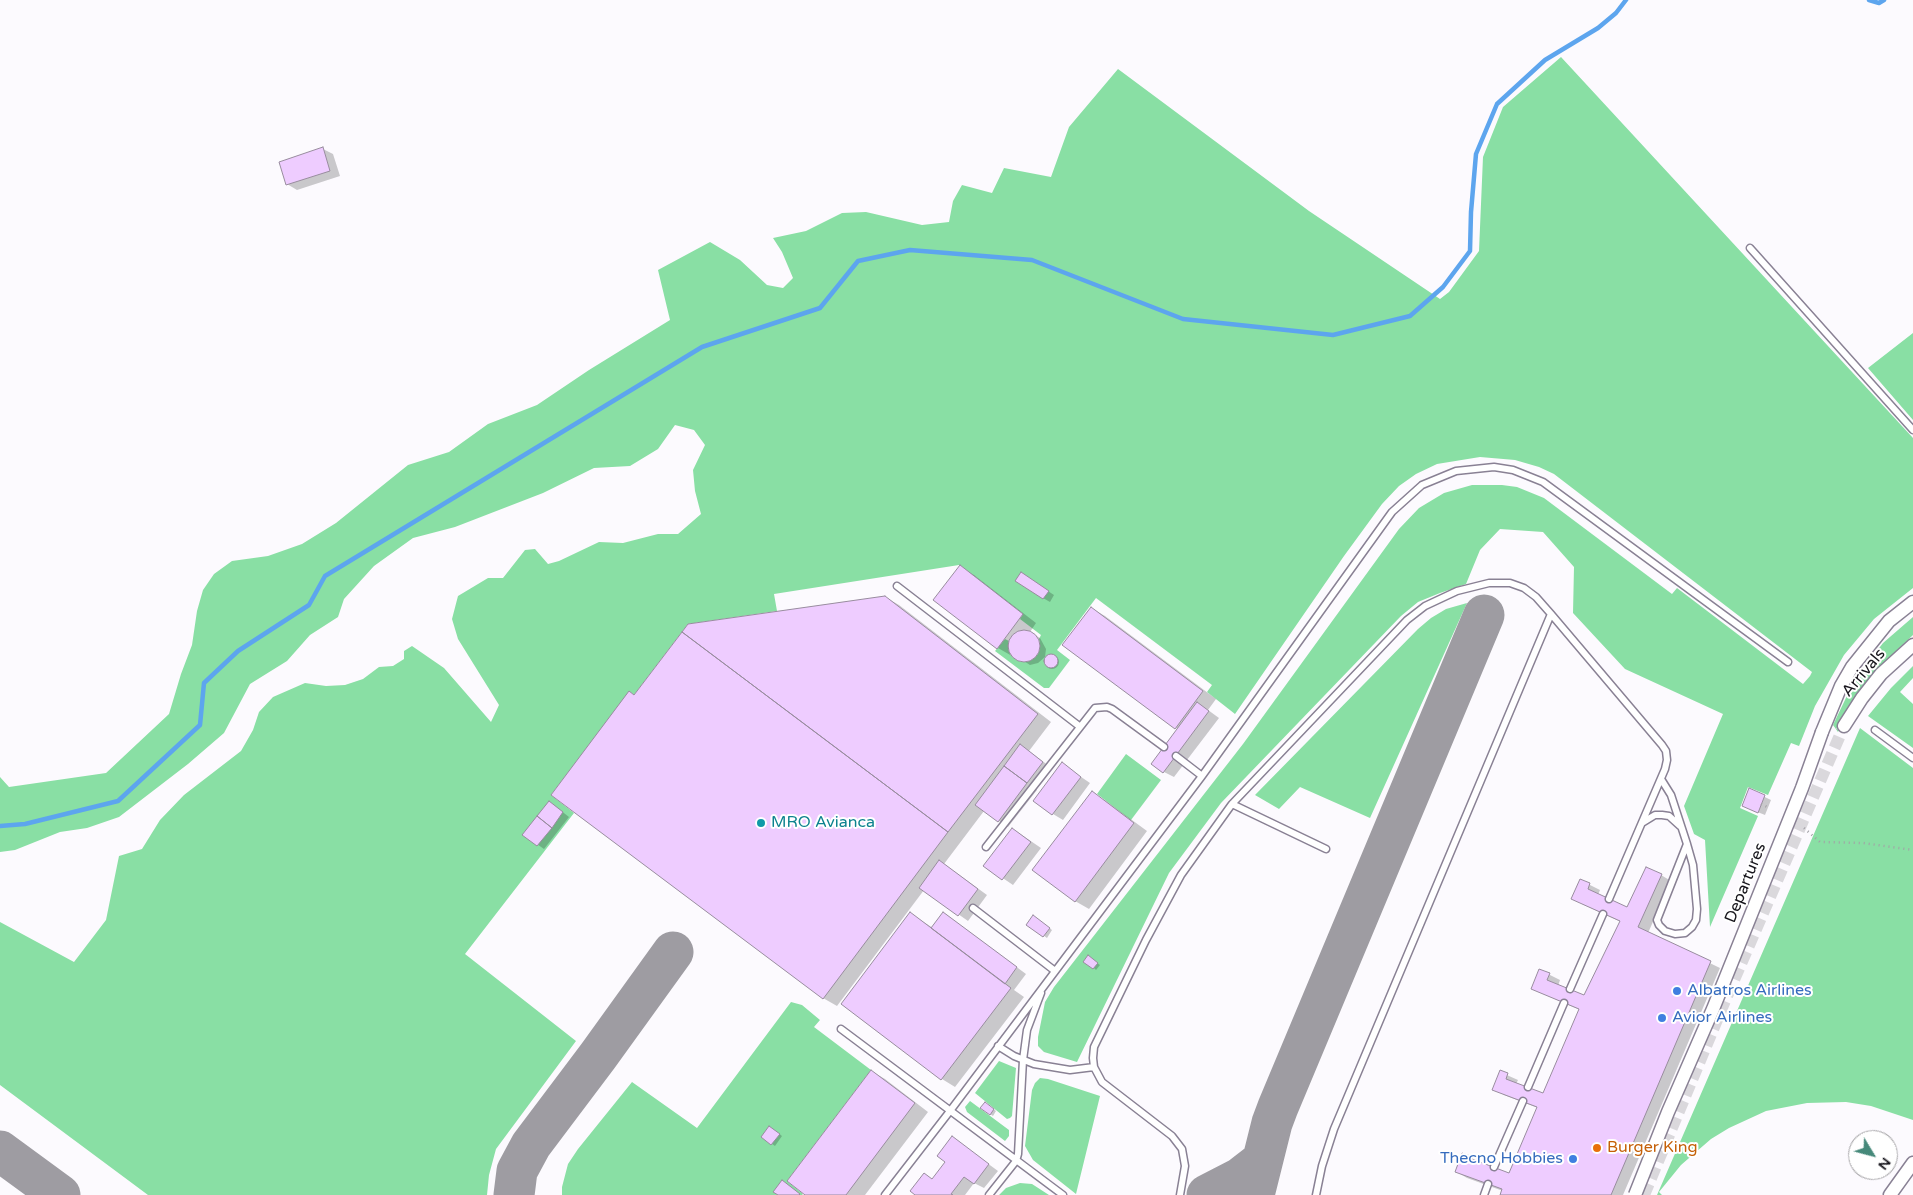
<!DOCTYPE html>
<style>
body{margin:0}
#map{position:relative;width:1913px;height:1195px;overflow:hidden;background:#fcfafe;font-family:"Varela Round",sans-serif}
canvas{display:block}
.north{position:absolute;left:1848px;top:1130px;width:50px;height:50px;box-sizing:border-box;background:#fff;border:1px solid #a2a1a4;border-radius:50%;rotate:127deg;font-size:14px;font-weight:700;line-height:20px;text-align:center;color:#17151c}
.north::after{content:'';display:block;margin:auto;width:18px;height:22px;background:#46897a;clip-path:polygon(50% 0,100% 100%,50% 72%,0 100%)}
</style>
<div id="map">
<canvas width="1913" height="1195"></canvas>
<div class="north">N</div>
</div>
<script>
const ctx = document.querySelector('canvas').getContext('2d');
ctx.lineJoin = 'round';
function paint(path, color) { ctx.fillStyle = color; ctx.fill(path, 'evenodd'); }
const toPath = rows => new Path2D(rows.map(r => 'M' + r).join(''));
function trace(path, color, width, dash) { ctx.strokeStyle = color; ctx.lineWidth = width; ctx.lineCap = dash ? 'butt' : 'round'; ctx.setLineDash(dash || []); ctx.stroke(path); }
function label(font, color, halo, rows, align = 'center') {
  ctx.font = font + ' "Varela Round",sans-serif'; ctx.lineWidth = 4; ctx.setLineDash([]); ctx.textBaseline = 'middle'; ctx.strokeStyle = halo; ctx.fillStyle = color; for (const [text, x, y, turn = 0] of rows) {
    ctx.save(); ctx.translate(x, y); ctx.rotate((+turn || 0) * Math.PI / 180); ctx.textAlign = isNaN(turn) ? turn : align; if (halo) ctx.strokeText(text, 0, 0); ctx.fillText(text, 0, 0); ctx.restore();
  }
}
paint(toPath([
 [1561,57,1913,438,1913,588,1874,619,1844,655,1815,706,1799,746,1791,743,1768,795,1748,787,1740,808,1758,816,1710,927,1705,840,1694,834,1684,806,1723,714,1625,669,1573,613,1574,567,1543,532,1500,529,1480,550,1466,584,1440,593,1418,602,1401,616,1221,803,1169,873,1077,1062,1044,1052,1038,1046,1038,1037,1045,1002,1054,987,1243,744,1399,529,1419,508,1444,493,1472,485,1502,485,1517,487,1544,498,1672,594,1677,588,1803,684,1810,676,1812,672,1554,474,1539,467,1515,460,1480,457,1437,464,1416,474,1399,486,1382,504,1344,556,1235,714,1207,692,1212,685,1096,598,1057,650,1070,660,1049,688,1044,688,995,651,1005,639,1009,641,1009,649,1014,658,1022,662,1031,660,1038,654,1040,644,1039,639,1041,635,1020,619,1023,614,959,565,774,594,777,611,688,624,634,695,630,692,551,795,574,813,465,954,576,1041,496,1149,489,1175,487,1195,148,1195,0,1085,0,922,74,962,106,920,119,856,142,849,160,820,184,795,241,751,253,730,259,712,273,697,305,683,326,686,345,685,363,679,379,667,393,666,404,659,404,651,412,646,444,668,491,722,499,705,458,639,452,619,458,596,488,578,503,578,525,550,535,549,548,564,559,561,599,542,623,543,658,534,678,534,701,514,695,491,693,470,705,445,694,430,675,425,658,449,630,466,594,468,543,493,455,527,413,538,374,566,344,599,338,617,310,635,287,661,250,684,224,733,188,764,119,817,87,828,60,832,15,850,0,852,0,777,9,787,106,773,169,714,181,674,192,645,197,611,203,590,214,574,232,561,268,556,302,544,336,523,408,465,449,452,488,424,537,405,589,370,670,320,658,270,710,242,740,260,767,285,783,288,793,278,782,252,773,238,806,231,842,213,866,212,922,225,949,222,953,201,962,185,992,193,1004,168,1051,177,1069,127,1118,69,1309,211,1440,299,1449,292,1479,251,1483,157,1503,107],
 [1913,333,1913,420,1868,368],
 [1467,603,1370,818,1300,787,1279,809,1255,795,1418,629,1431,618,1446,609],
 [1913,617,1913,635,1877,669,1854,701,1838,732,1833,725,1855,679,1883,643],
 [1913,666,1913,678,1900,692,1913,704,1913,748,1868,716,1891,688],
 [1860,728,1913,768,1913,1120,1871,1106,1846,1102,1807,1103,1766,1111,1729,1128,1711,1139,1681,1165,1659,1192,1662,1195,1657,1195],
 [1126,754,1161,780,1131,820,1097,794],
 [791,1002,802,1005,820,1020,814,1027,871,1070,787,1181,803,1194,802,1195,562,1195,562,1187,568,1164,578,1149,632,1082,697,1128],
 [999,1061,1016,1068,1012,1116,1010,1118,1007,1119,975,1093],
 [1040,1078,1048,1079,1100,1096,1076,1194,1033,1160,1025,1146,1032,1090,1035,1083],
 [970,1101,1009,1130,1009,1136,1005,1141,967,1112,965,1107],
 [1020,1183,1032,1184,1049,1195,999,1195,1006,1188]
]), '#89dfa4');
paint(toPath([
 [323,149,333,154,340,176,297,190,287,184],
 [960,567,974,575,1036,623,1030,632,1040,638,1046,649,1045,657,1038,663,1030,665,1013,654,1012,656,998,648],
 [1028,578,1054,595,1050,602,1043,598],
 [885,597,899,605,1051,722,1029,751,1049,766,1033,787,1037,790,1008,827,984,811,944,864,987,895,968,921,924,890,837,1006,823,998,635,696],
 [1091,608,1105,616,1216,699,1208,710,1219,718,1174,777,1164,772,1179,729,1176,728],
 '1045 662a7 7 0 1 1 14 0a7 7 0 1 1-14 0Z',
 [1062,764,1090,783,1063,820,1053,814],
 [1750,790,1771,800,1765,815,1750,809],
 [1092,793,1106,801,1147,831,1089,909,1075,901],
 [555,806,569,817,544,849,524,835],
 [1013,829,1041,848,1013,885,985,866],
 [1661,875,1671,881,1648,933,1720,968,1623,1195,1502,1195,1503,1191,1467,1178,1457,1172,1472,1158,1482,1164,1510,1174,1538,1108,1504,1095,1494,1089,1500,1072,1518,1080,1516,1084,1544,1094,1580,1010,1532,989,1540,970,1560,980,1558,986,1584,996,1621,922,1582,904,1580,880,1600,890,1598,895,1628,909],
 [944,913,1026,974,1014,990,1024,997,955,1087,942,1079,911,914,933,928],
 [1036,918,1052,930,1047,938,1027,924],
 [1091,959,1100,965,1096,970,1094,968],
 [871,1071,885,1079,928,1112,865,1195,804,1195],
 [988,1105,996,1111,993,1116,990,1114],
 [773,1129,782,1136,775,1146,762,1137],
 [953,1138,998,1171,984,1188,974,1183,965,1195,917,1195,924,1175,933,1180,947,1162]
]), '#0003');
trace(toPath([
 [1869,0,1879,3,1884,0],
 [0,826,25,824,118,801,200,725,204,683,238,651,309,605,325,576,702,347,820,308,858,261,910,250,1032,260,1183,319,1333,335,1410,316,1443,287,1470,251,1471,212,1476,154,1497,104,1545,60,1598,28,1616,13,1626,0]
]), '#5da5ee', 4.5);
trace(toPath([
 [0,1151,60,1195],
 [514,1195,517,1171,531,1145,598,1056,673,952],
 [1207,1195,1240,1178,1262,1161],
 [1254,1195,1272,1123,1278,1107,1484,615]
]), '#9e9ca2', 41);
const building = toPath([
 [323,147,330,171,286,185,279,162,323,147],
 [960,565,1023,614,997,649,933,600,960,565],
 [1021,572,1049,591,1043,599,1015,581,1021,572],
 [885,596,1038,714,948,832,682,632,688,624,885,596],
 [1091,607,1203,691,1175,729,1062,645,1091,607],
 '1008 646a16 16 0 1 1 32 0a16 16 0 1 1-32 0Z',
 [682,632,948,832,823,999,551,795,629,691,634,695,682,632],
 '1044 661a7 7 0 1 1 14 0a7 7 0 1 1-14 0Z',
 [1197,702,1209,711,1163,773,1151,764,1197,702],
 [1020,744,1043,762,1027,783,1004,766,1020,744],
 [1062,762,1081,777,1052,815,1033,801,1062,762],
 [1004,766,1027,783,998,822,975,805,1004,766],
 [1749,788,1765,795,1758,813,1742,806,1749,788],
 [1092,791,1134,823,1075,902,1032,870,1092,791],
 [549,801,563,812,552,828,537,816,549,801],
 [537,816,552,828,537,846,522,835,537,816],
 [1012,828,1031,842,1002,880,983,866,1012,828],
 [939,860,978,889,958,916,919,888,939,860],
 [1646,867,1662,874,1638,927,1711,961,1611,1195,1500,1195,1502,1189,1455,1172,1462,1153,1473,1157,1472,1159,1509,1173,1537,1107,1492,1090,1500,1070,1508,1073,1506,1079,1543,1093,1579,1009,1531,989,1539,969,1550,973,1547,980,1584,995,1620,921,1571,899,1580,879,1590,883,1588,889,1627,907,1646,867],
 [910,912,1011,988,941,1080,841,1004,910,912],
 [943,912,1017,967,1005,984,931,928,943,912],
 [1033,915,1050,928,1043,937,1026,925,1033,915],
 [1088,955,1098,963,1093,969,1083,962,1088,955],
 [871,1070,915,1103,846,1195,805,1195,787,1181,871,1070],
 [985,1102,994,1109,990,1115,980,1108,985,1102],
 [769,1126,780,1134,771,1145,761,1137,769,1126],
 [952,1136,989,1164,974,1184,964,1177,951,1194,953,1195,915,1195,910,1191,924,1173,932,1179,945,1162,937,1156,952,1136],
 [782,1180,800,1194,799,1195,778,1195,773,1192,782,1180]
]);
paint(building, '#ecf');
trace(building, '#988c9e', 1);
trace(toPath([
 [1644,1195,1724,1003,1844,726]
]), '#dad8dc', 12, [12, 6]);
const service = toPath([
 [1750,248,1913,430],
 [897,586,1079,726],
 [1875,730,1913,758],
 [1176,756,1202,776],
 [1661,779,1671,795,1687,844,1693,865,1697,909,1696,920,1692,927,1685,933,1675,934,1665,931,1659,925,1657,920,1687,844],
 [1232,804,1326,849],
 [1642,823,1655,815,1662,815,1669,816,1680,826],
 [986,847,1095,708,1107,707,1112,709,1164,747],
 [973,908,1055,971],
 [1570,989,1603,914],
 [841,1029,1063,1195],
 [998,1046,1014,1056,1034,1064,1070,1070,1094,1067],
 [1528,1087,1564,1003],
 [1494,1167,1523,1101],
 [885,1195,950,1111,1202,776,1392,512,1422,485,1456,471,1494,467,1513,470,1543,482,1788,662],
 [989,1195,1016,1161,1018,1154,1023,1060,1027,1030,1041,993],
 [1180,1195,1185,1166,1182,1149,1172,1136,1102,1082,1094,1067,1093,1058,1094,1047,1146,940,1181,875,1232,804,1407,620,1425,606,1457,591,1489,583,1510,583,1524,588,1536,597,1551,614,1662,745,1666,751,1667,760,1665,769,1609,899],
 [1316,1195,1322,1166,1334,1129,1551,614],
 [1484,1195,1488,1184]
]);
const minor = toPath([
 [1844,726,1862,698,1881,674,1913,645],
 [1822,732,1841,686,1852,667,1889,621,1913,602],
 [1890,1195,1913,1163]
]);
trace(service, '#898194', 9);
trace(minor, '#898194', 15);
trace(toPath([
 [1761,804,1769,808],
 [1804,828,1820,842,1863,843,1913,850]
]), '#a3a1a6', 2.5, [1, 4]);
trace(service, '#fff', 6);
trace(minor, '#fff', 12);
const minorBridge = toPath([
 [1635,1195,1668,1112,1713,1009,1802,788,1822,732]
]);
trace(minorBridge, '#898194', 15, []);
trace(minorBridge, '#fff', 12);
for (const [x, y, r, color] of [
 [761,823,5,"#0f9aa8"],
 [1677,991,5,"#3f7fe0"],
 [1662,1018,5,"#3f7fe0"],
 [1597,1148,5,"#e8710a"],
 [1573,1159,5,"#3f7fe0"]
]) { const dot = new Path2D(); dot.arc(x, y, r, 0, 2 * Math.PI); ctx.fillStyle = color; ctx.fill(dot); trace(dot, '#fff', 2); }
label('16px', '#17151c', '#fff', [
 ["Arrivals",1864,673,-50],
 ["Departures",1746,883,-68]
]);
label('16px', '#0d838f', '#fff', [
 ["MRO Avianca",771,823]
], 'left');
label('16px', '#366cbe', '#fff', [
 ["Albatros Airlines",1687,991],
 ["Avior Airlines",1672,1018],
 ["Thecno Hobbies",1563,1159,"right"]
], 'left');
label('16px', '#c56008', '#fff', [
 ["Burger King",1607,1148]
], 'left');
</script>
